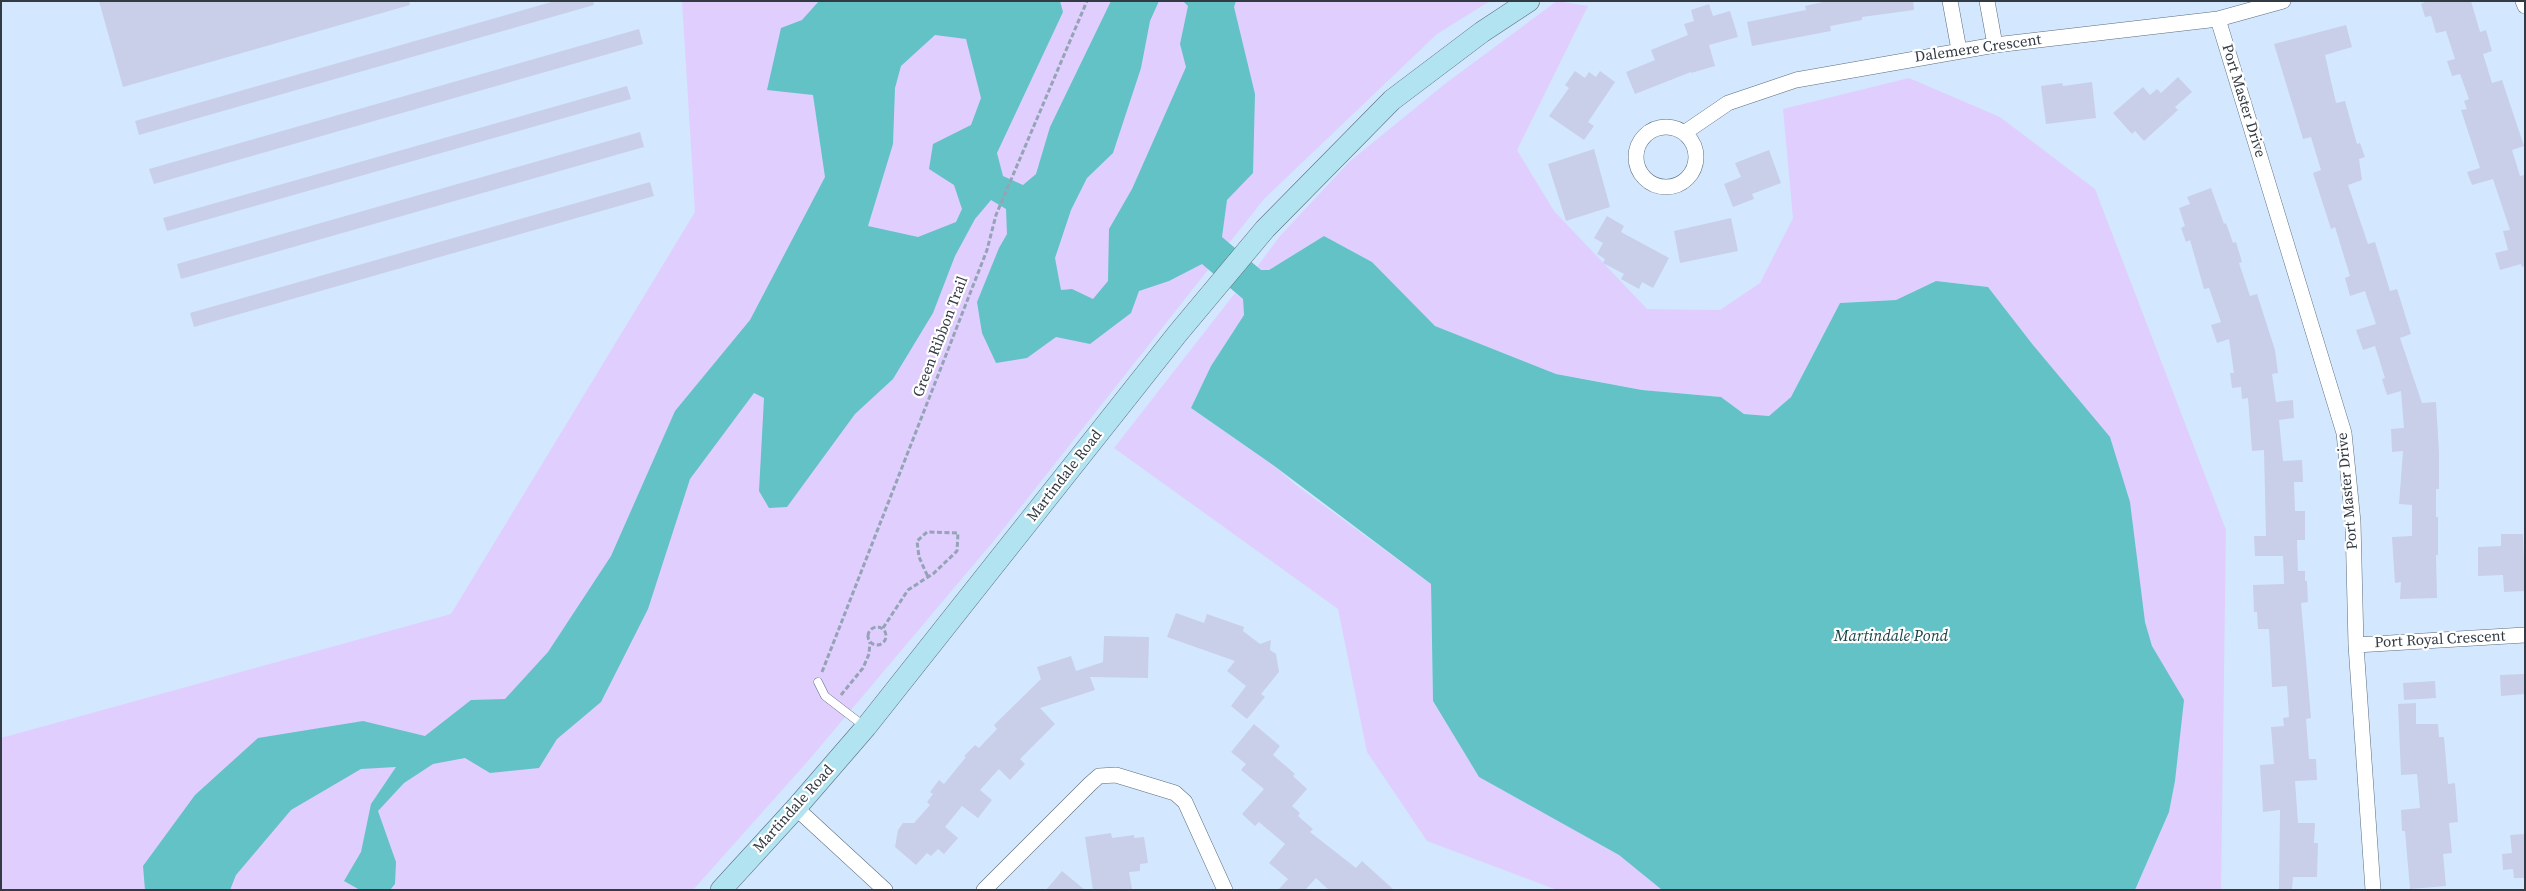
<!DOCTYPE html>
<style>
body{margin:0}
#map{position:relative;width:2526px;height:891px;overflow:hidden;background:#d3e8fe;font-family:"Source Serif 4",serif}
canvas{display:block}
.frame{position:absolute;inset:0;border:2px solid #323a43;pointer-events:none}
</style>
<div id="map">
<canvas width="2526" height="891"></canvas>
<div class="frame"></div>
</div>
<script>
const ctx = document.querySelector('canvas').getContext('2d');
ctx.lineJoin = 'round';
function paint(path, color) { ctx.fillStyle = color; ctx.fill(path, 'evenodd'); }
const toPath = rows => new Path2D(rows.map(r => 'M' + r).join(''));
function trace(path, color, width, dash) { ctx.strokeStyle = color; ctx.lineWidth = width; ctx.lineCap = dash ? 'butt' : 'round'; ctx.setLineDash(dash || []); ctx.stroke(path); }
function label(font, color, halo, rows, align = 'center') {
  ctx.font = font + ' "Source Serif 4",serif'; ctx.lineWidth = 4.5; ctx.setLineDash([]); ctx.textBaseline = 'middle'; ctx.strokeStyle = halo; ctx.fillStyle = color; for (const [text, x, y, turn = 0] of rows) {
    ctx.save(); ctx.translate(x, y); ctx.rotate((+turn || 0) * Math.PI / 180); ctx.textAlign = isNaN(turn) ? turn : align; if (halo) ctx.strokeText(text, 0, 0); ctx.fillText(text, 0, 0); ctx.restore();
  }
}
paint(toPath([
 [682,1,1490,1,1437,34,1264,199,997,537,808,761,693,890,1,890,1,738,451,614,695,212],
 [1557,1,1588,6,1517,150,1554,211,1647,309,1720,310,1760,283,1793,218,1783,109,1909,78,2000,117,2095,189,2226,530,2221,890,2135,890,2169,812,2175,781,2183,700,2152,647,2145,622,2033,345,1988,287,1936,281,1896,300,1840,303,1791,397,1769,416,1744,414,1721,397,1642,390,1556,374,1435,326,1372,262,1324,236,1269,270,1261,270,1257,267,1280,236,1349,162,1446,83],
 [1235,293,1243,299,1244,315,1211,366,1192,409,1273,465,1296,485,1431,584,1433,701,1479,777,1619,855,1662,890,1557,890,1427,841,1367,752,1338,609,1114,448]
]), '#e0ceff');
paint(toPath([
 [819,1,1060,1,1063,12,997,153,1003,176,1023,185,1036,174,1050,127,1111,1,1159,1,1150,21,1141,68,1113,153,1087,178,1071,210,1055,258,1061,290,1072,289,1093,299,1108,281,1109,229,1132,189,1186,67,1180,44,1188,6,1183,1,1236,1,1234,7,1255,94,1253,173,1227,200,1222,237,1261,270,1269,270,1324,236,1372,262,1435,326,1556,374,1642,390,1721,397,1744,414,1769,416,1791,397,1840,303,1896,300,1936,281,1988,287,2033,345,2110,437,2130,502,2145,622,2152,646,2184,700,2175,781,2169,812,2135,890,1662,890,1619,855,1479,777,1433,701,1431,584,1273,465,1191,408,1211,366,1244,315,1243,299,1202,264,1169,281,1139,291,1131,313,1090,344,1056,337,1027,358,996,363,982,333,977,302,999,248,1007,234,1006,209,991,200,975,219,955,256,933,313,893,379,855,414,787,507,769,508,759,491,764,398,754,393,690,479,648,609,601,702,557,739,539,768,490,773,465,758,433,764,404,783,378,811,396,862,395,884,390,890,360,890,344,881,361,852,371,804,396,767,361,769,291,810,236,875,230,890,145,890,143,866,195,795,258,738,363,721,425,736,471,700,505,699,548,652,611,556,675,411,750,320,825,177,813,95,767,90,781,28,802,20],
 [935,35,966,39,981,98,971,125,933,144,929,169,954,185,962,209,956,222,918,237,868,226,893,144,895,88,901,66]
]), '#63c2c6');
paint(toPath([
 [99,1,409,1,410,5,123,87],
 [555,1,593,1,594,5,139,135,135,121],
 [1827,1,1913,1,1914,10,1862,17,1862,20,1830,26,1831,31,1752,46,1747,22,1806,10,1805,6],
 [2427,1,2471,1,2480,32,2486,30,2492,51,2483,54,2492,83,2502,80,2524,146,2512,150,2520,176,2525,175,2525,266,2522,267,2521,264,2500,270,2495,253,2508,250,2503,231,2510,230,2493,179,2472,185,2467,172,2480,168,2461,110,2467,109,2464,101,2469,99,2460,74,2452,76,2447,61,2455,59,2446,31,2436,33,2431,16,2425,17,2421,4],
 [1709,4,1713,16,1730,11,1738,37,1709,45,1715,66,1691,73,1691,72,1635,94,1626,72,1655,60,1651,50,1688,35,1684,24,1694,21,1691,10],
 [2346,25,2352,47,2325,55,2336,103,2345,101,2357,144,2360,143,2365,157,2359,159,2362,180,2348,185,2368,244,2375,242,2390,291,2397,289,2411,334,2400,338,2422,403,2436,402,2439,452,2439,489,2436,489,2436,517,2438,517,2438,555,2436,555,2437,598,2400,599,2401,582,2395,583,2392,537,2412,536,2412,505,2399,504,2403,451,2392,452,2391,429,2404,428,2401,391,2387,395,2382,379,2385,378,2375,346,2363,350,2356,330,2376,324,2365,291,2350,296,2345,278,2350,276,2335,227,2331,229,2313,173,2321,170,2311,137,2303,139,2274,44],
 [639,29,643,44,154,184,149,169],
 [1575,71,1585,78,1589,72,1596,77,1600,71,1615,82,1588,122,1594,126,1584,140,1549,116,1569,88,1565,85],
 [2178,77,2192,92,2175,107,2178,110,2144,141,2135,131,2132,134,2113,113,2143,87,2150,95,2157,89,2161,93],
 [2092,82,2096,118,2046,124,2041,86,2062,83,2063,86],
 [627,86,631,99,167,231,163,218],
 [640,132,644,147,181,279,177,264],
 [1594,149,1610,207,1566,221,1548,164],
 [1769,150,1781,183,1752,194,1754,199,1733,207,1724,184,1741,177,1735,163],
 [650,182,654,196,194,327,190,313],
 [2211,188,2224,224,2226,223,2233,243,2236,242,2242,262,2239,263,2250,296,2257,294,2275,350,2278,373,2272,374,2276,402,2293,400,2294,418,2279,420,2283,461,2302,460,2303,482,2294,482,2295,511,2305,511,2305,540,2297,540,2298,571,2305,571,2305,581,2307,581,2308,602,2301,603,2311,718,2306,719,2309,759,2316,759,2317,780,2295,781,2298,823,2315,823,2314,843,2318,843,2317,877,2293,877,2292,890,2279,890,2280,810,2263,812,2260,765,2274,764,2271,727,2284,726,2283,718,2289,717,2287,686,2272,687,2269,629,2258,629,2257,612,2254,612,2253,585,2284,584,2283,556,2255,556,2254,536,2266,536,2264,450,2252,451,2248,398,2242,399,2241,387,2232,388,2230,373,2234,373,2229,339,2217,343,2211,325,2221,322,2209,288,2204,289,2190,240,2186,242,2181,228,2185,226,2179,208,2190,204,2187,197],
 [1607,216,1624,226,1621,232,1669,258,1653,288,1642,282,1639,289,1621,279,1624,274,1603,263,1605,259,1597,254,1603,243,1594,238],
 [1731,218,1738,251,1680,263,1674,231],
 [2501,534,2523,534,2525,591,2504,592,2503,575,2478,576,2478,547,2501,546],
 [1176,613,1204,623,1207,614,1244,627,1243,631,1260,644,1271,640,1270,650,1276,654,1279,672,1261,694,1265,697,1247,719,1231,706,1246,686,1227,671,1235,661,1167,637],
 [1104,636,1149,637,1148,678,1090,677,1095,690,1040,708,1055,724,1020,759,1025,764,1010,780,999,769,980,790,992,800,978,818,962,806,945,827,958,838,944,854,938,849,931,856,927,853,916,865,895,847,898,830,903,823,914,823,930,805,927,802,933,794,930,792,939,780,944,784,966,757,964,756,975,745,979,748,997,729,994,725,1041,679,1037,667,1071,656,1076,671,1103,662],
 [2525,674,2525,694,2501,696,2500,675],
 [2435,681,2436,698,2404,700,2403,683],
 [2416,703,2416,724,2438,724,2439,737,2444,737,2448,784,2455,783,2458,822,2449,823,2452,853,2443,854,2446,886,2410,889,2405,831,2402,831,2401,810,2420,808,2417,774,2401,775,2398,704],
 [1254,724,1280,746,1273,755,1295,774,1293,776,1307,789,1292,806,1300,813,1298,816,1313,829,1310,832,1356,868,1362,861,1394,890,1329,890,1316,878,1305,890,1278,890,1288,879,1269,863,1285,844,1259,822,1255,826,1242,814,1264,789,1241,770,1246,764,1231,752],
 [1111,833,1112,838,1134,835,1134,838,1144,837,1148,863,1140,864,1140,871,1129,872,1132,889,1093,890,1085,837],
 [2525,834,2525,878,2514,878,2513,869,2503,870,2502,854,2512,853,2510,835],
 [1062,871,1085,890,1046,890]
]), '#c9cee9');
const lane = toPath([
 [818,682,825,696,864,726]
]);
const street = toPath([
 [1950,1,1959,50],
 [1987,1,1995,45],
 [2523,1,2525,6],
 [2218,19,2344,433,2353,522,2356,645,2373,890],
 '1636 157a30 30 0 1 1 60 0a30 30 0 1 1-60 0Z',
 [1684,133,1728,103,1796,80,1995,45,2218,19,2283,1],
 [2356,645,2525,635],
 [796,808,885,890],
 [984,890,1090,784,1099,776,1116,775,1175,793,1185,802,1225,890]
]);
const secondary = toPath([
 [721,890,796,808,866,727,1178,333,1265,229,1392,100,1482,32,1529,1]
]);
trace(lane, '#5a6c7f', 9);
trace(street, '#5a6c7f', 16);
trace(secondary, '#5a6c7f', 22);
trace(toPath([
 '868 636a9 9 0 1 1 18 0a9 9 0 1 1-18 0Z',
 [883,628,908,590,928,577,933,574,957,551,958,533,927,532,917,541,919,557,928,577],
 [822,672,987,250,996,215,1087,1],
 [841,695,863,668,869,654,870,642]
]), '#94a4b5', 3, [5, 2.5]);
trace(lane, '#fff', 8);
trace(street, '#fff', 15);
trace(secondary, '#b2e3f0', 21);
label('15px', '#323a43', '#fff', [
 ["Dalemere Crescent",1978,49,-8],
 ["Port Master Drive",2243,101,73],
 ["Green Ribbon Trail",941,337,-69],
 ["Martindale Road",1065,476,-52],
 ["Port Master Drive",2348,491,-95],
 ["Port Royal Crescent",2440,640,-3],
 ["Martindale Road",794,809,-48]
]);
label('italic 16px', '#174345', '#fff', [
 ["Martindale Pond",1891,637]
]);
</script>
